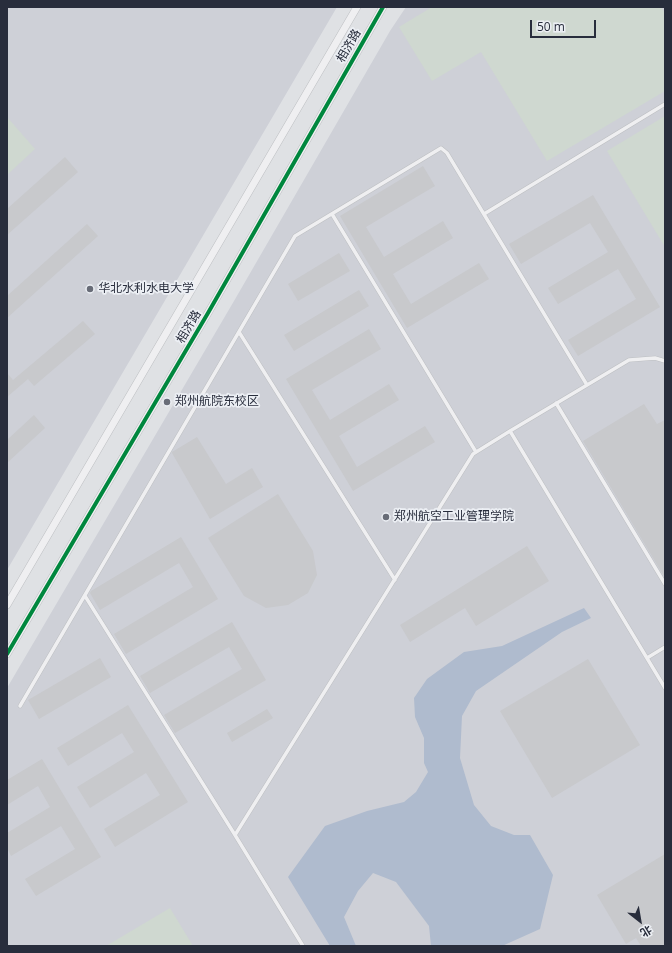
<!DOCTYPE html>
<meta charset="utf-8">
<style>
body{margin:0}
#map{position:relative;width:672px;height:953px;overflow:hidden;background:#dfe1e4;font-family:"Open Sans","Noto Sans SC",sans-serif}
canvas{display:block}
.frame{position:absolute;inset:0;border:8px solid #282d3c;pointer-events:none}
.north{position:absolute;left:620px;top:901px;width:40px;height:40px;-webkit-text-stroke:3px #eceff4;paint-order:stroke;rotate:149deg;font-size:11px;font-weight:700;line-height:16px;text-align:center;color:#282d3c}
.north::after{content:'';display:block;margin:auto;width:14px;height:18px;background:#282d3c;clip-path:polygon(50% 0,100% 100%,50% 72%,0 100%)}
.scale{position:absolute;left:530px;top:20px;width:66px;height:18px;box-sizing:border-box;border:2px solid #282d3c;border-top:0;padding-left:5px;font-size:12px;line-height:14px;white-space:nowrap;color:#282d3c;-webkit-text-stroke:3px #eceff4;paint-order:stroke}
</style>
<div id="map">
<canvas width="672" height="953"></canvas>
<div class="frame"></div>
<div class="north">北</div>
<div class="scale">50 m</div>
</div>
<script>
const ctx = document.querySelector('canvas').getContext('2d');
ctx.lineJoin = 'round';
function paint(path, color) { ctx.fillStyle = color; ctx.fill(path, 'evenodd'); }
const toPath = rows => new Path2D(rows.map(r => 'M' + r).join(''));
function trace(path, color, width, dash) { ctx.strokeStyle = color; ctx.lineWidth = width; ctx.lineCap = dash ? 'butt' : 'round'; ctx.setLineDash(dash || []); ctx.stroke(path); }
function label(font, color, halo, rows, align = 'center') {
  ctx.font = font + ' "Open Sans","Noto Sans SC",sans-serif'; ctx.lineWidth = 3.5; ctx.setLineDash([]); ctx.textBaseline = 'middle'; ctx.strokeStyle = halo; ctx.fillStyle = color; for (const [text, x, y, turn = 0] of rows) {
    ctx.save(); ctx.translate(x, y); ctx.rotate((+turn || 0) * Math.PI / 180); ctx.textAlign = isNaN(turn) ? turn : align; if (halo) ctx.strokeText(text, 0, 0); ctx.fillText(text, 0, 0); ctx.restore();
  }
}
paint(toPath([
 [7,7,337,7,7,570],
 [406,7,665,7,665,946,7,946,7,688,234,301,390,31]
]), '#ced0d7');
paint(toPath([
 [432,7,661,7,665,13,665,91,547,161,481,52,432,81,399,27],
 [665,116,665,247,607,151],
 [7,117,35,149,7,175],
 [170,908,193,946,106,946]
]), '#cfd8d0');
paint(toPath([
 [584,608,591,618,562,632,476,691,462,716,460,758,474,805,491,826,514,835,530,835,553,875,540,929,502,946,431,946,429,926,396,882,373,873,358,891,344,917,356,946,330,946,288,877,325,826,367,811,404,802,416,792,428,772,424,763,424,738,415,717,414,698,427,679,464,652,502,646]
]), '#afbbce');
paint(toPath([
 [65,157,78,172,7,235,7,209],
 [423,166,435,186,366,227,384,257,443,221,453,238,393,274,411,304,479,263,489,279,407,328,340,216],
 [593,195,660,307,578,356,568,340,636,299,618,269,558,304,548,288,608,252,590,223,521,264,509,244],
 [87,224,98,236,7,318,7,296],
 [339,253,350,271,298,301,288,284],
 [359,290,369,306,294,351,284,335],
 [83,321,95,334,34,386,28,379,7,397,7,373,13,380],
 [369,329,381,349,312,390,330,420,389,384,399,400,339,436,357,467,425,426,435,442,353,491,286,379],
 [644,404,657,424,665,420,665,578,583,441],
 [34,415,45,428,7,463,7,440],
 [197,437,226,484,252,468,263,487,210,519,172,453,172,452],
 [278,494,313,551,317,575,308,593,288,605,266,608,244,596,208,538],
 [181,537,218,599,126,654,114,634,193,587,179,563,100,610,90,593,91,591],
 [527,546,549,581,476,626,465,608,410,642,400,625],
 [232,622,266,680,175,733,164,715,242,669,229,647,150,693,140,676],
 [100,658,111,677,39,719,28,700],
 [588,659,640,745,552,798,500,711],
 [128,705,188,802,115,847,104,829,160,795,146,773,90,808,77,787,134,752,122,733,68,766,57,748],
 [267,709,273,718,232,742,227,733],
 [42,759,101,857,36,896,25,879,75,849,61,826,11,856,7,848,7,833,50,807,38,786,7,805,7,780],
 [665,854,665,946,641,946,636,938,626,944,597,895]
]), '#c8c9cc');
const lane = toPath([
 [332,214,476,452],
 [484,214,665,104],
 [239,332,395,580],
 [556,403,665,584],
 [510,431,665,688],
 [85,596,235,835],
 [647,658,665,647],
 [20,706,295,236,441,148,447,153,587,385],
 [303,946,235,835,473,454,510,431,629,360,655,358,665,361]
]);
const street = toPath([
 [7,605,357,7],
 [7,654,208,313,383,7]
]);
trace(lane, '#bdbfc2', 4.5);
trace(street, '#bdbfc2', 8);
trace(lane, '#efeff1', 3.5);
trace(street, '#efeff1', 7);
trace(toPath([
 [7,654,208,313,383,7]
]), '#00873e', 4);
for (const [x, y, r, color] of [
 [90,289,4,"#686c77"],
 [167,402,4,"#686c77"],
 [386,517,4,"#686c77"]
]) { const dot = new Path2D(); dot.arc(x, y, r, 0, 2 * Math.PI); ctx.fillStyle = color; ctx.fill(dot); trace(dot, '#eceff4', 1.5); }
label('12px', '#282d3c', '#eceff4', [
 ["相济路",349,46,-60],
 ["相济路",189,327,-59]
]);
label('12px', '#282d3c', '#eceff4', [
 ["华北水利水电大学",98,289],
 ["郑州航院东校区",175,402],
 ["郑州航空工业管理学院",394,517]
], 'left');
</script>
